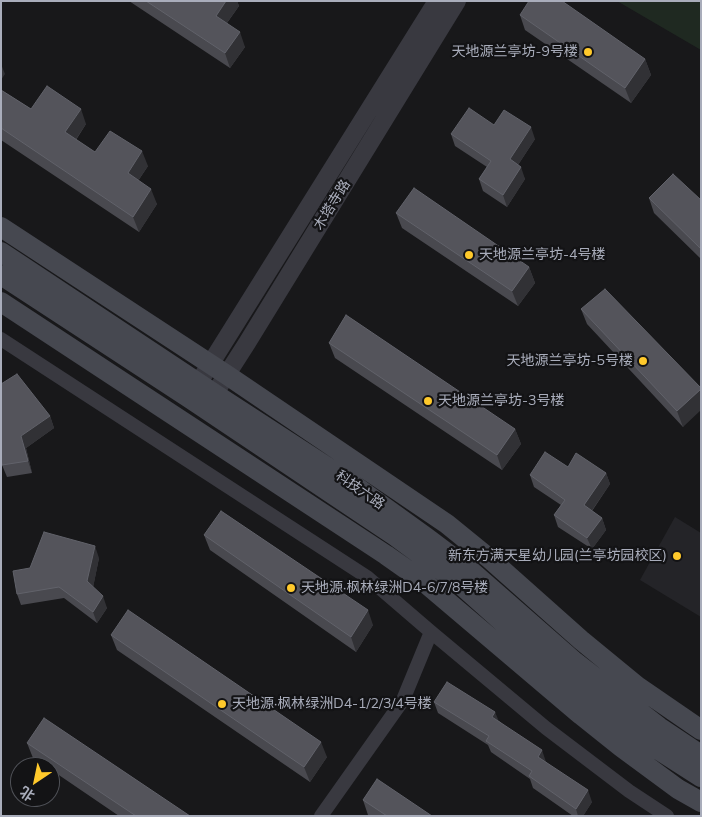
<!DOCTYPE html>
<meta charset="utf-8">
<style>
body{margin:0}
#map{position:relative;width:702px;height:817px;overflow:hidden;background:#18181a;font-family:Mulish,"Noto Sans SC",sans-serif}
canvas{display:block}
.frame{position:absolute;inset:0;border:2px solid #a9adbb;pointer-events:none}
.north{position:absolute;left:10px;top:757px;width:50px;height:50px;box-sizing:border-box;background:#131315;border:1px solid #4f5157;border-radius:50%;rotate:214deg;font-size:14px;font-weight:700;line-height:20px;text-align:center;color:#a9adbb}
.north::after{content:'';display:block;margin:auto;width:18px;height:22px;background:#ffc92b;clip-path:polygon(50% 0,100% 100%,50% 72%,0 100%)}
</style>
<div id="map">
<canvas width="702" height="817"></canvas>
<div class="frame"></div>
<div class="north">北</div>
</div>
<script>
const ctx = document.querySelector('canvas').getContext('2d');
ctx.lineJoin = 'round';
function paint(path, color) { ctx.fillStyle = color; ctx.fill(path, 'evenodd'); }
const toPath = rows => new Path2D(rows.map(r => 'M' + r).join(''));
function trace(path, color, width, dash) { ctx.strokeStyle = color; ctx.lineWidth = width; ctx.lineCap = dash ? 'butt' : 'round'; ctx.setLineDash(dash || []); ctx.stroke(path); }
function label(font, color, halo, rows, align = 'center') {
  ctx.font = font + ' Mulish,"Noto Sans SC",sans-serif'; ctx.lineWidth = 4.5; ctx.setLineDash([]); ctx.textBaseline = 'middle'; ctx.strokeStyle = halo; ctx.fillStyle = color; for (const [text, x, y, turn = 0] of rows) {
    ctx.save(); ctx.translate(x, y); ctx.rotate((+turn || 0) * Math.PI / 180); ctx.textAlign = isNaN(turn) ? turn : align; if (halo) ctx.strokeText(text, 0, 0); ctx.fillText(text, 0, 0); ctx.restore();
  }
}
paint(toPath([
 [675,517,701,533,701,617,640,580]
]), '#242428');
paint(toPath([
 [617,1,701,1,701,50]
]), '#1f2921');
trace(toPath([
 [1,339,367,577,431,632,546,728,629,791,667,816],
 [321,816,403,700,431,632]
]), '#393940', 14);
trace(toPath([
 [191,395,437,1],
 [208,404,247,343,457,1]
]), '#393940', 18);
trace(toPath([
 [1,227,227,375,447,524,490,559,581,640,637,686,701,730],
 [1,252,215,394,347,480,426,537,471,571,575,662,659,727,701,755],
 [1,275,189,398,395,536,460,584,573,685,651,745,701,777],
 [1,302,386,555,423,581,581,715,621,747,678,789,701,802]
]), '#464850', 20);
paint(toPath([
 [129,1,237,1,239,6,227,23,245,47,230,68],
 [520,15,645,59,651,75,631,103,525,30],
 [1,90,31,109,86,124,76,140,95,152,148,166,138,181,157,204,139,232,1,140],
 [451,134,535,139,518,165,525,179,507,207,483,191,479,179,487,167,455,146],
 [649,198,701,200,701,259,654,213],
 [396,213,529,267,535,283,518,306,402,228],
 [581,309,701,388,683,427,587,324],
 [329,343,515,429,521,444,502,470,335,358],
 [50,416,54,428,26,448,32,473,7,477,2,465],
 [568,467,606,473,610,484,592,511,602,518,606,530,592,549,558,527,554,515,561,505,534,487,530,475],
 [204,535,373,625,356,652,210,550],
 [99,558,93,587,107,608,97,623,64,598,21,605,17,594],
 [111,635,327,757,310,782,117,650],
 [434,702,499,721,592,802,583,816,573,816,533,788,530,779,491,752,488,745,438,713],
 [27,743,190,816,119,816,50,769,50,767,47,767,33,758],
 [363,800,432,816,370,816,368,815]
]), '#49494f');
paint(toPath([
 [226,1,237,1,239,6,221,31,216,16],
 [240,32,245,47,230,68,225,53],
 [645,59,651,75,631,103,625,88],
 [1,64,5,74,1,80],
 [81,109,86,124,70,148,65,132],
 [531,127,535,139,514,171,510,159],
 [142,151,148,166,133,188,128,173],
 [521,167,525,179,507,207,503,195],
 [151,189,157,204,139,232,133,217],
 [529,267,535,283,518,306,512,291],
 [701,389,701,410,683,427,677,411],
 [50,416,54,428,26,448,32,473,28,461,21,436],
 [515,429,521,444,502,470,497,455],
 [606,473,610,484,588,516,584,505],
 [602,518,606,530,592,549,587,538],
 [95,546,99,558,92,593,87,581],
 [103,596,107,608,97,623,93,612],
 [368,610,373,625,356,652,351,637],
 [495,712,500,724,492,717],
 [321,742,327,757,310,782,304,767],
 [542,750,546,762,538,757],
 [588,790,592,802,583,816,578,816,576,809]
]), '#313135');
const building = toPath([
 [146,1,226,1,216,16,240,32,225,53,146,1],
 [529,1,562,1,645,59,625,88,520,15,529,1],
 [47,86,81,109,65,132,95,152,110,131,142,151,128,173,151,189,133,217,1,128,1,90,31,109,47,86],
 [469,108,494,125,504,110,531,127,510,159,521,167,503,195,479,179,491,161,451,134,469,108],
 [673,174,701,200,701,249,649,198,673,174],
 [414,188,529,267,512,291,396,213,414,188],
 [605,289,701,388,701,389,677,411,581,309,605,289],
 [346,315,515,429,497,455,329,343,346,315],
 [17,374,50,416,21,436,28,461,2,465,1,459,1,384,17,374],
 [545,452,568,467,576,453,606,473,584,505,602,518,587,538,554,515,565,500,530,475,545,452],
 [221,511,368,610,351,637,204,535,221,511],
 [44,532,95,546,87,581,103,596,93,612,59,587,17,594,13,571,30,568,44,532],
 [128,610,321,742,304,767,111,635,128,610],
 [447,682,495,712,492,717,542,750,538,757,588,790,576,809,529,776,532,771,486,741,489,736,434,702,447,682],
 [44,718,190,816,136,816,27,743,44,718],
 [377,779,432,816,387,816,363,800,377,779]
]);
paint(building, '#54545b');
trace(building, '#61626a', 1);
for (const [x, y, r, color] of [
 [588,52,5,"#ffc92b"],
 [469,255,5,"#ffc92b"],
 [643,361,5,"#ffc92b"],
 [428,401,5,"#ffc92b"],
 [677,556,5,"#ffc92b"],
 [291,588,5,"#ffc92b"],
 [222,704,5,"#ffc92b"]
]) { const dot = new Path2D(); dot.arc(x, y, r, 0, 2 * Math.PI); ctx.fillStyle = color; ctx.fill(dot); trace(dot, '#131315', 2); }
label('14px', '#a9adbb', '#131315', [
 ["天地源兰亭坊-9号楼",578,52,"right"],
 ["天地源兰亭坊-4号楼",479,255],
 ["天地源兰亭坊-5号楼",633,361,"right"],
 ["天地源兰亭坊-3号楼",438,401],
 ["新东方满天星幼儿园(兰亭坊园校区)",667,556,"right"],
 ["天地源·枫林绿洲D4-6/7/8号楼",301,588],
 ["天地源·枫林绿洲D4-1/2/3/4号楼",232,704]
], 'left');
label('14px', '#a9adbb', '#131315', [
 ["木塔寺路",332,205,-58],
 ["科技六路",360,490,35]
]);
</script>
